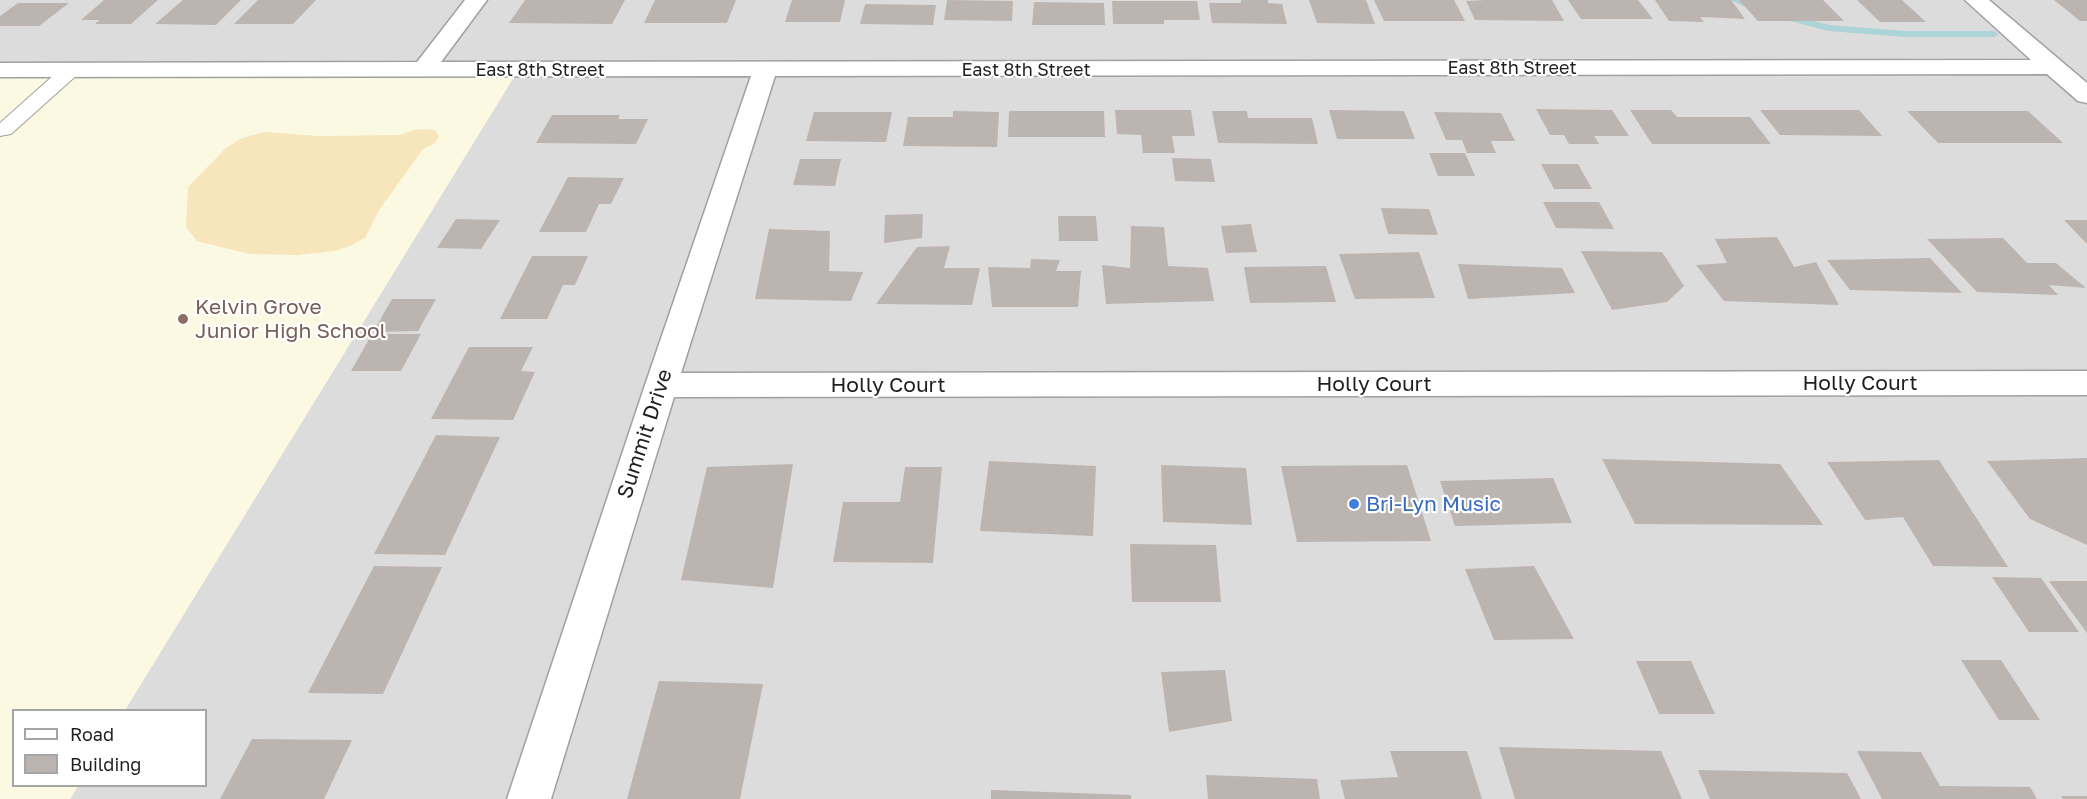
<!DOCTYPE html>
<style>
body{margin:0}
#map{position:relative;width:2087px;height:799px;overflow:hidden;background:#efebe7;font-family:"Golos Text",sans-serif}
canvas{display:block}
.legend{position:absolute;left:12px;top:709px;width:195px;height:78px;box-sizing:border-box;background:#fff;border:2px solid #a5a5a5;margin:0;padding:8px 10px;list-style:none;font-size:18px;color:#1f1f1f}
.legend li{display:flex;align-items:center;gap:12px;height:30px}
.legend b{width:30px;border:2px solid #a5a5a5}
</style>
<div id="map">
<canvas width="2087" height="799"></canvas>
<ul class="legend">
<li><b style="height:8px;background:#fff"></b>Road</li>
<li><b style="height:16px;background:#bcb4b0"></b>Building</li>
</ul>
</div>
<script>
const ctx = document.querySelector('canvas').getContext('2d');
ctx.lineJoin = 'round';
function paint(path, color) { ctx.fillStyle = color; ctx.fill(path, 'evenodd'); }
const toPath = rows => new Path2D(rows.map(r => 'M' + r).join(''));
function trace(path, color, width, dash) { ctx.strokeStyle = color; ctx.lineWidth = width; ctx.lineCap = dash ? 'butt' : 'round'; ctx.setLineDash(dash || []); ctx.stroke(path); }
function label(font, color, halo, rows, align = 'center') {
  ctx.font = font + ' "Golos Text",sans-serif'; ctx.lineWidth = 4.5; ctx.setLineDash([]); ctx.textBaseline = 'middle'; ctx.strokeStyle = halo; ctx.fillStyle = color; for (const [text, x, y, turn = 0] of rows) {
    ctx.save(); ctx.translate(x, y); ctx.rotate((+turn || 0) * Math.PI / 180); ctx.textAlign = isNaN(turn) ? turn : align; if (halo) ctx.strokeText(text, 0, 0); ctx.fillText(text, 0, 0); ctx.restore();
  }
}
paint(toPath([
 [0,0,2087,0,2087,799,70,799,78,786,206,786,206,710,125,710,523,62,0,62]
]), '#dddcdc');
paint(toPath([
 [0,77,514,77,125,710,14,710,14,786,78,786,70,799,0,799]
]), '#fcf9e3');
paint(toPath([
 [427,129,435,130,439,136,434,144,423,149,379,210,365,238,350,246,334,251,297,255,250,254,197,241,186,227,188,187,226,148,242,138,265,132,318,136,400,135,414,130]
]), '#f7e5bc');
paint(toPath([
 [1731,0,1743,0,1763,10,1755,12,1731,0],
 [1785,14,1829,25,1905,31,1994,31,1999,34,1994,37,1905,37,1829,31,1782,19,1782,15,1785,14]
]), '#acd3d8');
paint(toPath([
 [104,0,158,0,131,24,95,24,100,20,81,20],
 [183,0,241,0,216,25,155,24],
 [258,0,316,0,293,24,234,24],
 [525,0,625,0,612,24,509,23],
 [655,0,736,0,727,23,644,23],
 [792,0,845,0,840,22,785,22],
 [947,0,1013,1,1012,21,944,20],
 [1241,0,1268,0,1268,3,1282,4,1287,24,1212,23,1209,3,1241,3],
 [1309,0,1366,0,1375,24,1317,23],
 [1374,0,1454,0,1465,21,1384,21],
 [1486,0,1552,0,1564,21,1475,20,1466,1],
 [1568,0,1638,0,1653,19,1581,19],
 [1655,0,1731,0,1745,19,1700,17,1704,22,1669,21],
 [1739,0,1823,0,1844,21,1758,21],
 [1857,0,1902,0,1926,22,1880,22],
 [2054,0,2087,0,2087,21,2080,21],
 [1112,1,1197,1,1200,20,1164,20,1164,24,1113,24],
 [1034,2,1104,3,1105,25,1032,25],
 [18,3,69,3,39,26,0,26,0,16],
 [865,4,936,5,933,25,860,24],
 [1536,109,1612,110,1629,136,1594,136,1599,144,1569,144,1564,135,1550,135],
 [1115,110,1191,110,1195,136,1172,136,1175,153,1143,153,1141,135,1117,134],
 [1329,110,1404,111,1415,139,1337,139],
 [1630,110,1671,110,1677,117,1750,117,1771,144,1652,144],
 [1760,110,1859,110,1882,136,1780,135],
 [953,111,999,112,997,147,903,146,908,117,953,117],
 [1009,111,1104,111,1105,137,1008,137],
 [1212,111,1247,111,1248,118,1312,118,1318,144,1218,143],
 [1907,111,2028,111,2063,143,1938,143],
 [814,112,892,112,886,142,806,141],
 [1434,112,1501,113,1515,141,1491,141,1496,153,1467,153,1462,140,1446,140],
 [552,115,620,115,618,119,648,119,636,144,536,143],
 [1429,153,1465,153,1475,176,1438,176],
 [1172,158,1211,159,1215,182,1175,181],
 [800,159,841,159,835,186,793,185],
 [1541,164,1578,164,1592,189,1554,189],
 [568,177,624,178,611,204,599,204,586,232,539,232],
 [1543,202,1599,202,1614,229,1556,228],
 [1381,208,1429,209,1438,235,1388,234],
 [923,214,922,238,884,243,885,215],
 [1058,216,1096,216,1098,241,1059,241],
 [456,219,500,220,481,249,437,248],
 [2064,220,2087,220,2087,244],
 [1251,224,1257,252,1226,253,1221,226],
 [1131,226,1164,227,1168,266,1208,268,1214,301,1106,304,1102,265,1130,268],
 [769,229,830,231,829,271,863,272,851,301,755,299],
 [1777,237,1794,267,1816,262,1839,305,1724,301,1696,265,1727,263,1715,239],
 [2003,238,2027,263,2056,263,2086,288,2049,285,2058,295,1977,292,1927,239],
 [950,246,944,268,980,268,972,305,876,304,917,247],
 [1581,251,1662,252,1684,286,1667,302,1612,310],
 [1419,252,1435,298,1355,299,1339,254],
 [532,256,588,256,575,285,563,285,547,319,500,319],
 [1930,258,1962,293,1850,290,1827,260],
 [1031,259,1060,260,1056,271,1081,271,1078,307,992,307,988,267,1030,268],
 [1458,264,1562,268,1575,293,1468,299],
 [1326,266,1336,302,1250,303,1244,267],
 [392,299,436,299,418,331,373,332],
 [372,334,421,334,401,371,351,371],
 [469,347,533,347,521,371,535,372,513,420,431,419],
 [436,435,500,437,445,555,374,554],
 [2087,458,2087,545,2030,519,1987,461],
 [1602,459,1780,464,1823,525,1635,524],
 [1939,460,2008,567,1933,566,1903,517,1865,520,1827,462],
 [989,461,1096,466,1093,536,980,531],
 [793,464,773,588,681,580,707,467],
 [1161,465,1246,468,1252,525,1163,522],
 [1407,465,1431,541,1297,542,1281,466],
 [905,467,942,467,933,563,833,562,843,502,900,502],
 [1553,478,1572,523,1455,526,1440,481],
 [1130,544,1216,545,1221,602,1132,602],
 [374,566,442,567,383,694,308,693],
 [1534,566,1574,639,1494,640,1465,569],
 [1992,577,2041,578,2079,632,2029,632],
 [2049,581,2087,581,2087,633],
 [1961,660,2001,660,2040,720,1999,720],
 [1636,661,1691,661,1715,714,1659,714],
 [1225,670,1232,721,1169,732,1161,672],
 [659,681,763,684,740,799,627,799],
 [252,739,352,740,324,799,220,799],
 [1499,747,1661,751,1682,799,1515,799],
 [1390,751,1467,751,1482,799,1345,799,1340,780,1398,777],
 [1857,751,1921,752,1940,786,2030,787,2037,799,1882,799],
 [1698,770,1847,773,1861,799,1710,799],
 [1206,775,1317,779,1320,799,1208,799],
 [991,790,1131,795,1131,799,991,799],
 [2061,796,2087,796,2087,799,2063,799]
]), '#bcb4b0');
const service = toPath([
 [71,64,78,66,80,70,78,74,11,134,0,136,0,123,64,66,71,64]
]);
const minor = toPath([
 [465,0,487,0,441,62,2031,60,1965,0,1989,0,2087,83,2087,103,2078,101,2047,74,775,76,681,373,2087,371,2087,395,674,397,551,799,507,799,645,385,751,76,0,77,0,63,417,62,465,0]
]);
trace(service, '#a0a0a0', 2);
trace(minor, '#a0a0a0', 3);
paint(service, '#fff');
paint(minor, '#fff');
for (const [x, y, r, color] of [
 [183,319,6,"#8d6e63"],
 [1354,504,6,"#3f7fe0"]
]) { const dot = new Path2D(); dot.arc(x, y, r, 0, 2 * Math.PI); ctx.fillStyle = color; ctx.fill(dot); trace(dot, '#fff', 2); }
label('18px', '#1f1f1f', '#fff', [
 ["East 8th Street",1512,68],
 ["East 8th Street",540,70],
 ["East 8th Street",1026,70]
]);
label('21px', '#785e54', '#fff', [
 ["Kelvin Grove",195,307],
 ["Junior High School",195,331]
], 'left');
label('21px', '#1f1f1f', '#fff', [
 ["Holly Court",1860,383],
 ["Holly Court",1374,384],
 ["Holly Court",888,385],
 ["Summit Drive",645,434,-72]
]);
label('21px', '#366cbe', '#fff', [
 ["Bri-Lyn Music",1366,504]
], 'left');
</script>
